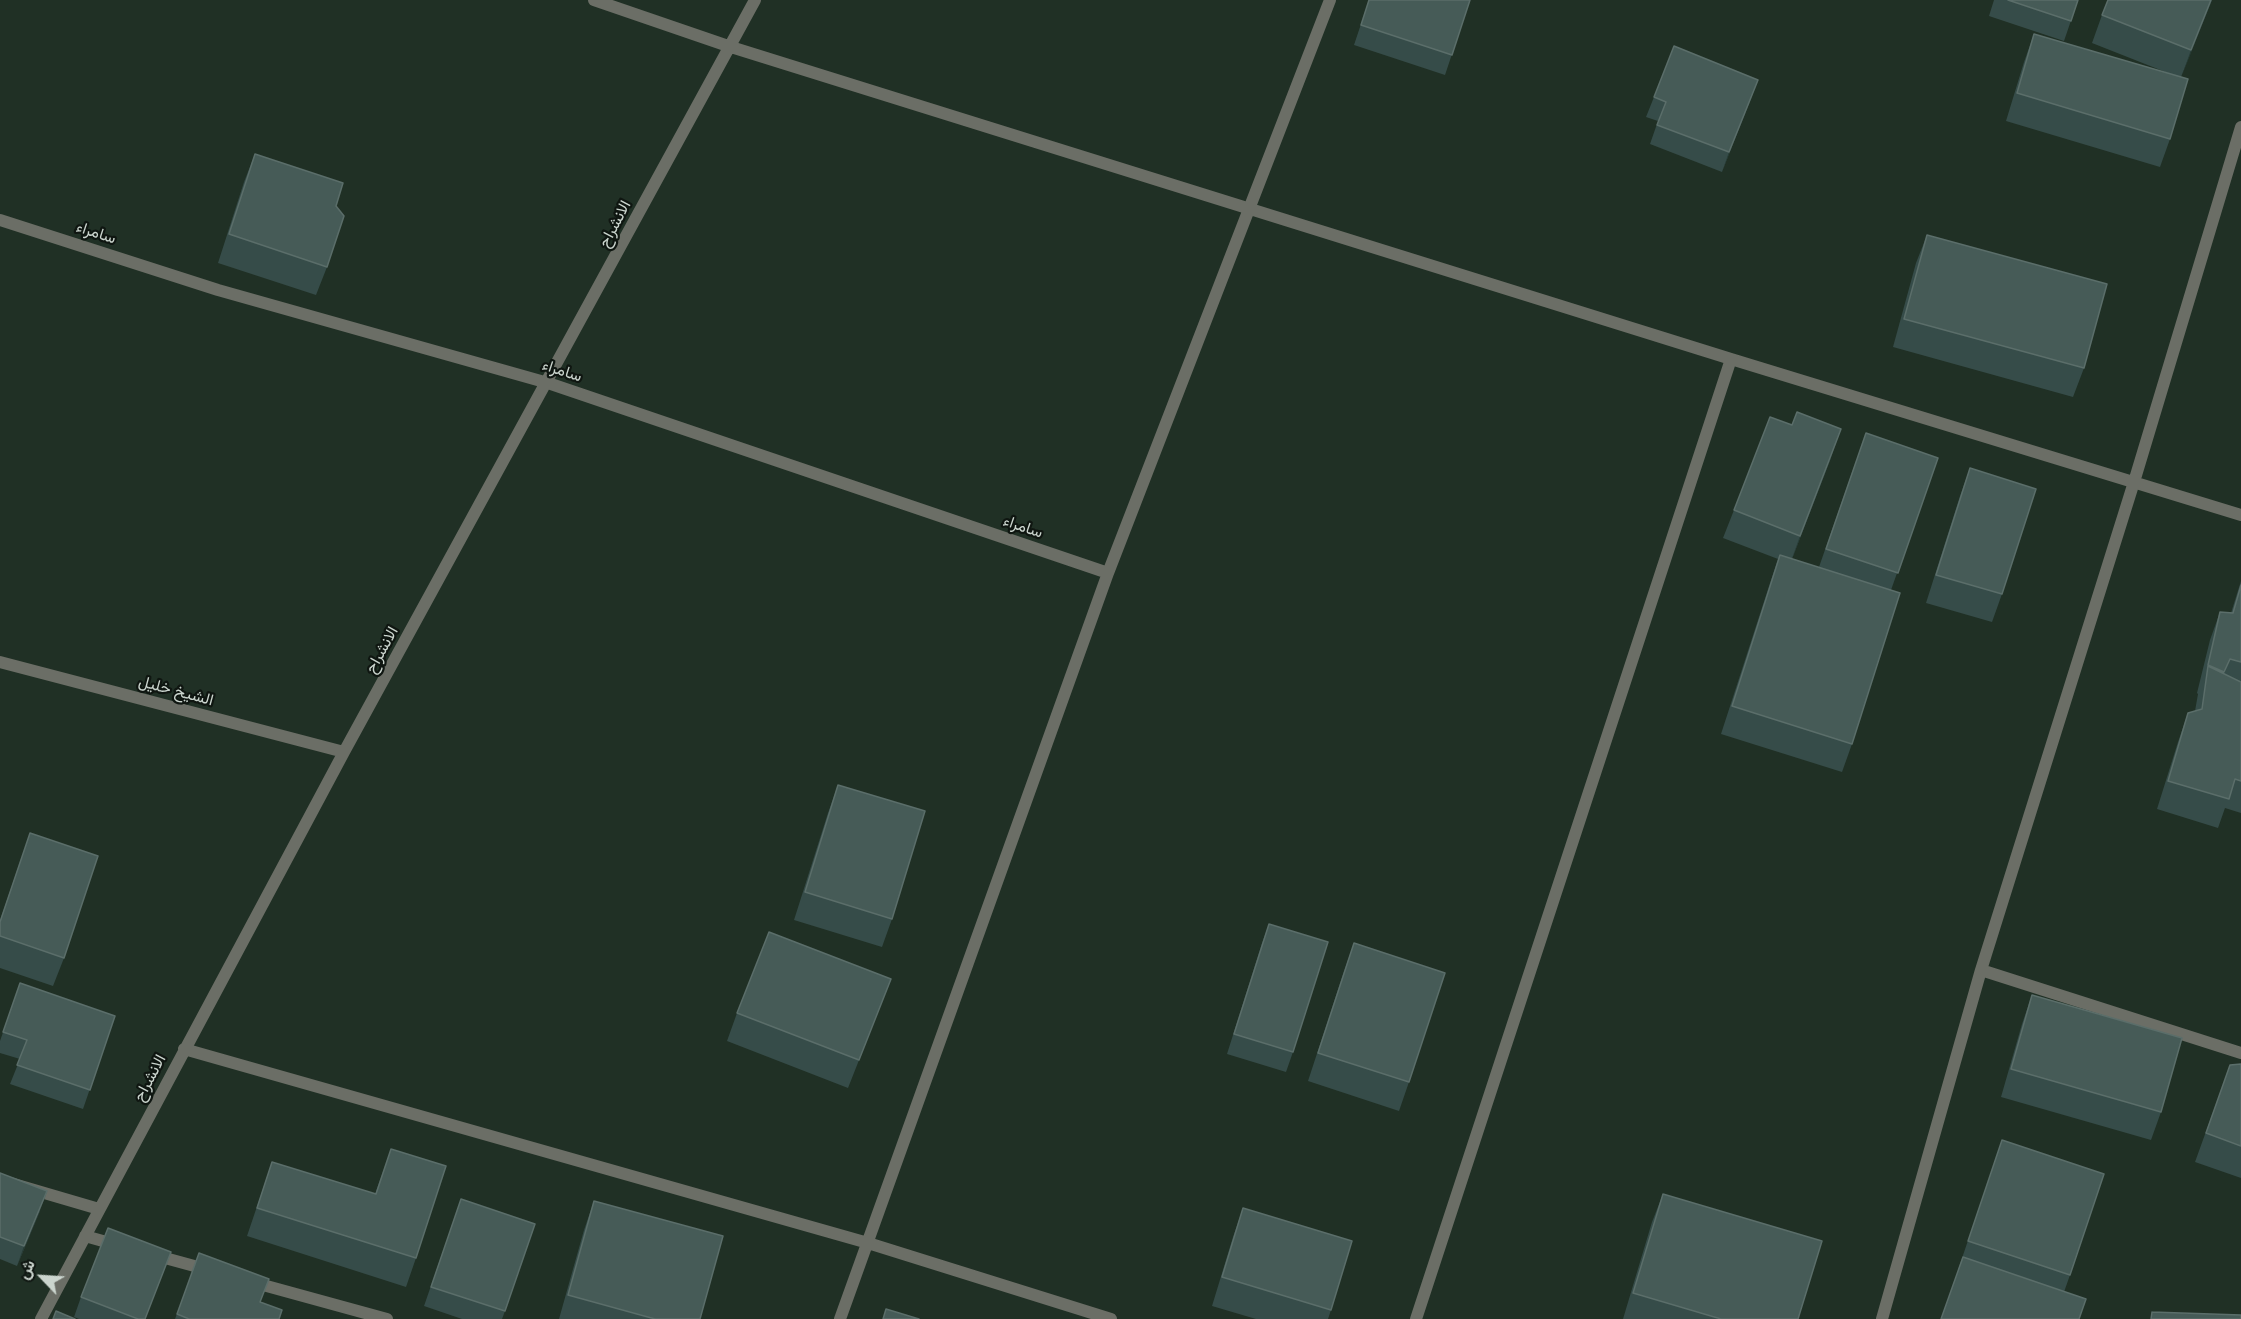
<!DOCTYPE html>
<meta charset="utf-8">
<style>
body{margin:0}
#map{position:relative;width:2241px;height:1319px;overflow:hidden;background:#203025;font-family:"PT Sans",Vazirmatn,sans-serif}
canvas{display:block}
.north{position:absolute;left:12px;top:1247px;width:60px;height:60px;-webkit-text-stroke:4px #0f1611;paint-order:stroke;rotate:295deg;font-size:16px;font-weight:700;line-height:24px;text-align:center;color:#cbd5ce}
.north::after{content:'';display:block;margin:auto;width:21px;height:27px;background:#cbd5ce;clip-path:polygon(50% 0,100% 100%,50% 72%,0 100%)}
</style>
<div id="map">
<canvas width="2241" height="1319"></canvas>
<div class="north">ش</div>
</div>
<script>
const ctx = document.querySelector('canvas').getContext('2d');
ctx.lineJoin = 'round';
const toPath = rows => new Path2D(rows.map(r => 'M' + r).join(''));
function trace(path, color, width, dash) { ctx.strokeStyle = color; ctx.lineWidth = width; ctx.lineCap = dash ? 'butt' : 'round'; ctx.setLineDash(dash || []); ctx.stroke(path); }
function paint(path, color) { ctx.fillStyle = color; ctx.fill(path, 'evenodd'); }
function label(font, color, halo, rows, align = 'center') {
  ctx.font = font + ' "PT Sans",Vazirmatn,sans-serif'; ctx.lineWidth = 4.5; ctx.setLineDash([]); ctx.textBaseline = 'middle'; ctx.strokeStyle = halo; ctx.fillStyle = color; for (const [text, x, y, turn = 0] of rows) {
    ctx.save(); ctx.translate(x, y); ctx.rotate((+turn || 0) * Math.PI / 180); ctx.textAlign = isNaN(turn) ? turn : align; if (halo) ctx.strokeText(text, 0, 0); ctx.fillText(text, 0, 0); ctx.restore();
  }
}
trace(toPath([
 [594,0,731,47,1731,359,2241,515],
 [0,220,218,290,548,383,1108,573],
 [0,662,344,752],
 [1981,970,2241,1053],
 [184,1049,868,1243,1111,1319],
 [0,1180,99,1209],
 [85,1236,117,1245],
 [154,1255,209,1270],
 [252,1282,387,1319],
 [41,1319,344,752,755,0],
 [840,1319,1108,573,1330,0],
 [1416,1319,1731,359],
 [1882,1319,1981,970,2134,482,2241,127]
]), '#6b6e66', 12);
paint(toPath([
 [1369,0,1470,0,1445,75,1354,45],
 [1994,0,2078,0,2064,41,1989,16],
 [2212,0,2181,77,2170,139,2160,167,2006,121,2024,62,2034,34,2168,73,2092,43,2102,15],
 [1758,80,1722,172,1650,144,1658,121,1646,117,1654,97],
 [255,154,336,206,327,267,316,295,218,263,244,182],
 [1927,235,2084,368,2073,397,1893,347,1916,263],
 [1831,458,1792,559,1819,567,1856,461,1938,458,1891,590,1852,744,1842,772,1721,734,1770,583,1778,559,1723,538,1734,510],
 [1970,468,2002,594,1992,622,1926,603,1960,496],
 [2241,581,2241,813,2225,808,2218,828,2157,809,2178,742,2188,713,2195,711,2198,694,2197,693,2210,640,2220,612,2231,613],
 [838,785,892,919,882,947,794,920,828,813],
 [30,833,64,958,53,986,0,968,0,920],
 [1269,924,1293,1052,1286,1072,1227,1054,1262,943],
 [1354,943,1409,1082,1399,1111,1308,1081,1344,971],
 [891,979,848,1088,727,1041,737,1013],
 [20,983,115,1016,83,1109,10,1084,20,1059,0,1053,0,1041],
 [2032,995,2161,1112,2151,1140,2001,1097,2022,1024],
 [2241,1064,2241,1178,2195,1162,2230,1065],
 [2002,1140,2070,1275,2064,1292,1958,1270],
 [391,1149,416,1258,406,1287,247,1236,272,1162,375,1194],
 [0,1173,40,1211,17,1266,0,1259],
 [1663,1194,1798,1319,1623,1319,1652,1222],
 [461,1199,505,1311,502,1319,462,1319,424,1306],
 [594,1201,700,1319,559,1319,584,1230],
 [1243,1208,1331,1310,1328,1319,1256,1319,1212,1306,1233,1237],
 [171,1252,145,1319,79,1319,74,1317,81,1297],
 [199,1253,260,1302,279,1319,175,1319]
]), '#364c49');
paint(toPath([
 [2211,0,2212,0,2181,78,2191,50],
 [1758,80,1751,99,1722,172,1729,152],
 [1841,429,1831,458,1790,564,1800,536],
 [47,1191,40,1211,17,1266,24,1246]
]), '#273b35');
const building = toPath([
 [1369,0,1470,0,1452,55,1361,25,1369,0],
 [2008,0,2078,0,2071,21,2008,0],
 [2108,0,2211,0,2191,50,2102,15,2108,0],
 [2034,34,2188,79,2170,139,2017,93,2034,34],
 [1674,46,1758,80,1729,152,1657,125,1666,102,1654,97,1674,46],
 [255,154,343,183,336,206,344,216,327,267,229,234,255,154],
 [1927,235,2107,284,2084,368,1904,319,1927,235],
 [1797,412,1841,429,1800,536,1734,510,1770,417,1792,425,1797,412],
 [1866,433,1938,458,1898,573,1826,549,1866,433],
 [1970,468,2036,489,2002,594,1936,575,1970,468],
 [1780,555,1900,593,1852,744,1732,706,1780,555],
 [2241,585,2241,662,2230,659,2224,672,2208,665,2220,612,2233,613,2241,585],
 [2208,666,2241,682,2241,781,2235,779,2229,799,2168,781,2188,713,2202,709,2208,666],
 [838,785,925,811,892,919,805,892,838,785],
 [30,833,98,856,64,958,0,936,0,922,30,833],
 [1269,924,1328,942,1293,1052,1234,1034,1269,924],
 [769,932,891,979,859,1060,737,1013,769,932],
 [1354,943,1445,973,1409,1082,1318,1053,1354,943],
 [20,983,115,1016,90,1090,17,1065,27,1040,3,1032,20,983],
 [2032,995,2182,1038,2161,1112,2011,1069,2032,995],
 [2241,1064,2241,1146,2206,1133,2230,1065,2241,1064],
 [2002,1140,2104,1174,2070,1275,1968,1241,2002,1140],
 [391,1149,446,1166,416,1258,257,1208,272,1162,376,1194,391,1149],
 [0,1173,47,1191,24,1246,0,1237,0,1173],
 [1663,1194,1822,1241,1798,1319,1721,1319,1633,1293,1663,1194],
 [461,1199,535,1224,505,1311,431,1287,461,1199],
 [594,1201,723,1236,700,1319,655,1319,568,1295,594,1201],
 [1243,1208,1352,1241,1331,1310,1222,1277,1243,1208],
 [108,1228,171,1252,145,1319,138,1319,81,1297,108,1228],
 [199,1253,269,1279,260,1302,282,1310,279,1319,189,1319,177,1314,199,1253],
 [1963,1257,2086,1299,2079,1319,1941,1319,1963,1257],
 [886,1309,919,1319,883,1319,886,1309],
 [56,1311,75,1319,53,1319,56,1311],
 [2152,1312,2241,1315,2241,1319,2151,1319,2152,1312]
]);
paint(building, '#465b57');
trace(building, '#5b6e6a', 1.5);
label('16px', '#cbd5ce', '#0f1611', [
 ["الانشراح",615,224,-62],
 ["سامراء",96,233,18],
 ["سامراء",562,371,18],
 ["سامراء",1023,527,19],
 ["الانشراح",382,650,-61],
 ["الشيخ خليل",176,691,15],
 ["الانشراح",150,1078,-62]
]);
</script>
